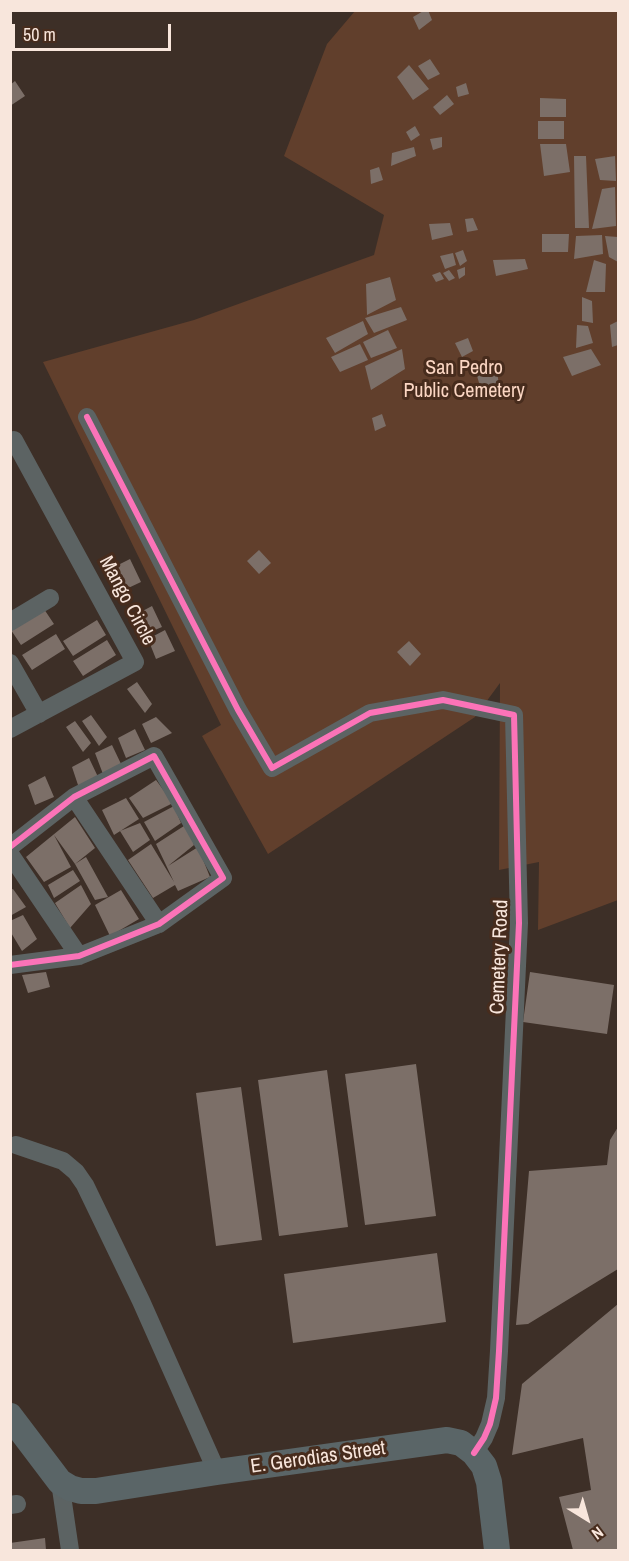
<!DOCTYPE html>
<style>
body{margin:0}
#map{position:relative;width:629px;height:1561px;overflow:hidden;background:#3d2f27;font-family:"Archivo Narrow",sans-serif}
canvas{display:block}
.frame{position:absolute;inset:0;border:12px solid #f8e6dc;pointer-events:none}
.north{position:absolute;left:557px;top:1489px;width:60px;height:60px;-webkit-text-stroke:4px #472c1d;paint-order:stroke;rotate:143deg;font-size:16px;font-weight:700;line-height:24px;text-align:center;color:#f8e6dc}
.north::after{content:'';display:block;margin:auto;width:21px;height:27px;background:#f8e6dc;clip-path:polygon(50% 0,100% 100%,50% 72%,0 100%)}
.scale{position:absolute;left:12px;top:24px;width:159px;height:27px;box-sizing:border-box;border:3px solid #f8e6dc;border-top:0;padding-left:8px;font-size:18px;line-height:21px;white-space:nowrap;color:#f8e6dc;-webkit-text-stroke:4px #472c1d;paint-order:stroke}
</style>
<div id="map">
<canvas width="629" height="1561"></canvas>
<div class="frame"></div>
<div class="north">N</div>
<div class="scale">50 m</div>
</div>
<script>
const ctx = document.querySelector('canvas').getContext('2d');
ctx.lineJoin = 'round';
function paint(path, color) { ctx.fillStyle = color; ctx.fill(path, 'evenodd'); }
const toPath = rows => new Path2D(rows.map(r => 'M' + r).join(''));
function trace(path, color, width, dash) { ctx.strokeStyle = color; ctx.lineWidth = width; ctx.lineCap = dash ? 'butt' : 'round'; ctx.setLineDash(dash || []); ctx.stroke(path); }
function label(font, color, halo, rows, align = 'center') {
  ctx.font = font + ' "Archivo Narrow",sans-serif'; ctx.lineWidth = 6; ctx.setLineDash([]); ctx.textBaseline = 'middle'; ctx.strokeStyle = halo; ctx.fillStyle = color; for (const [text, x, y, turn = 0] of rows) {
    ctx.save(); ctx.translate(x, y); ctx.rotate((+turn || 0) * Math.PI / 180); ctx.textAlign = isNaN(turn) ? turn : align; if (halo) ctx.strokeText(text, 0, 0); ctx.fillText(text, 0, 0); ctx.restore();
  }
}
paint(toPath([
 [355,11,618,11,618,900,538,930,539,862,499,870,500,683,475,717,268,854,202,736,221,725,43,362,194,320,374,255,384,215,284,156,327,44]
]), '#613f2c');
paint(toPath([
 [425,10,428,10,432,20,419,30,413,17],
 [430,59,440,74,428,80,418,66],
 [409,65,429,89,413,100,397,77],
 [15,81,25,96,10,106,10,85],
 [466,83,469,94,458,97,456,87],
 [447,95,454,104,440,115,433,107],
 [540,98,566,99,566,117,540,117],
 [538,121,564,121,564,139,538,139],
 [415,126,420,135,411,141,406,132],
 [442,137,442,147,433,150,430,139],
 [540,144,566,144,570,172,544,176],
 [414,147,416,156,391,166,392,153],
 [574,156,586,156,589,228,575,228],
 [615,156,616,181,600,180,595,159],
 [379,167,383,180,371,184,370,170],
 [615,187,616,226,592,229,602,189],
 [473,218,478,230,467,232,465,219],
 [450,223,453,235,432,240,429,224],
 [542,234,569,234,568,252,542,252],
 [602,235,603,254,574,259,576,236],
 [605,236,618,237,618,262,609,257],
 [463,250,467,261,460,266,455,253],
 [453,253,456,265,445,269,440,256],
 [525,259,528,269,496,276,493,260],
 [594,260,606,264,605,292,586,292],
 [465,267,465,275,459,279,457,270],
 [449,270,455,278,449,281,443,273],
 [440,272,444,279,436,282,432,275],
 [390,277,396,300,367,315,366,284],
 [582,297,592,301,593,323,582,321],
 [401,307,407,320,374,333,365,318],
 [363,321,368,334,335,353,326,338],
 [618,321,618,345,612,347,610,325],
 [577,325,588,326,593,343,576,348],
 [388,330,397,348,371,358,363,342],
 [468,338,473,351,462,357,455,343],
 [360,344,368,360,340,372,331,357],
 [402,349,405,369,371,390,365,366],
 [591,349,601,365,572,376,563,357],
 [496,364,499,385,482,393,475,369],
 [382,414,386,426,375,431,372,418],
 [259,550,271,563,259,574,247,561],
 [130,559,141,582,124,590,112,568],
 [152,606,162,627,143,635,135,615],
 [44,609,54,624,21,645,11,630],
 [97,620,106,635,73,656,63,641],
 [165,630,175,651,156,659,148,639],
 [56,634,65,649,32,670,22,655],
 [107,640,116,655,83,676,73,661],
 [409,641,421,654,410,666,397,652],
 [137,682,152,704,145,713,127,689],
 [91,715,107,737,99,746,82,721],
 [156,717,172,733,151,743,142,724],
 [75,721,91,743,83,752,66,727],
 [135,729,145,750,126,758,118,738],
 [112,745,122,766,103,774,95,753],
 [89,758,99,779,79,788,72,767],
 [45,776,54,797,35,805,28,785],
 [156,780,173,803,143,818,129,798],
 [126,798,139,819,114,835,102,810],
 [174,806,181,823,155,841,144,822],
 [75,817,95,848,75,864,86,857,108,897,95,900,75,864,54,835,71,867,44,882,26,857],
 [140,823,150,840,133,852,120,831],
 [187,824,194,845,168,866,198,847,210,877,178,891,175,885,153,898,128,860,151,844,174,882,156,844],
 [73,870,80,881,54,898,48,885],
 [81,885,91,904,70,928,55,903],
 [13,889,26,907,10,916,10,890],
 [121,890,139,919,110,936,95,905],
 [23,915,37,939,22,951,10,931,10,921],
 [46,972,50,987,28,993,22,975],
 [530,972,614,985,607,1034,523,1022],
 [416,1064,436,1216,365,1225,345,1074],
 [327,1070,348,1227,279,1236,258,1080],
 [241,1087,262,1240,216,1246,196,1093],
 [618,1127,618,1269,528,1324,516,1325,529,1171,607,1165,610,1140],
 [437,1253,446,1322,293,1343,284,1274],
 [618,1304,618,1550,573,1550,559,1497,591,1490,583,1438,512,1455,522,1384],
 [45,1538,46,1550,10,1550,10,1543]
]), '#7c6f68');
trace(toPath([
 [87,417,238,710,272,768,370,713,443,700,514,715,519,923,499,1351,496,1398,490,1424,484,1438,474,1453],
 [10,442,14,440,135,662,10,729],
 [10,622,50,598],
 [10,663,39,714],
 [74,797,159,924],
 [10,847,74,797,154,756,223,878,159,924,79,956,10,965],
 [10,854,79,956],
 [16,1145,63,1161,76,1172,85,1185,141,1301,217,1472],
 [60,1482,70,1550],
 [10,1505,17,1504]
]), '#5c6363', 18);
trace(toPath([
 [10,1416,60,1482,70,1488,81,1491,96,1491,217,1472,447,1440,461,1443,474,1453,484,1466,489,1482,497,1550]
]), '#5a6567', 26);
trace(toPath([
 [87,417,238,710,272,768,370,713,443,700,514,715,519,923,499,1351,496,1398,490,1424,484,1438,474,1453],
 [10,847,74,797,154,756,223,878,159,924,79,956,10,965]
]), '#fb73b8', 6);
label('20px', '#fbd6c3', '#472c1d', [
 ["San Pedro",464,369],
 ["Public Cemetery",464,392]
]);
label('20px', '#f8e6dc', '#472c1d', [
 ["Mango Circle",127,601,62],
 ["Cemetery Road",500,957,-88],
 ["E. Gerodias Street",318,1458,-8]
]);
</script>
